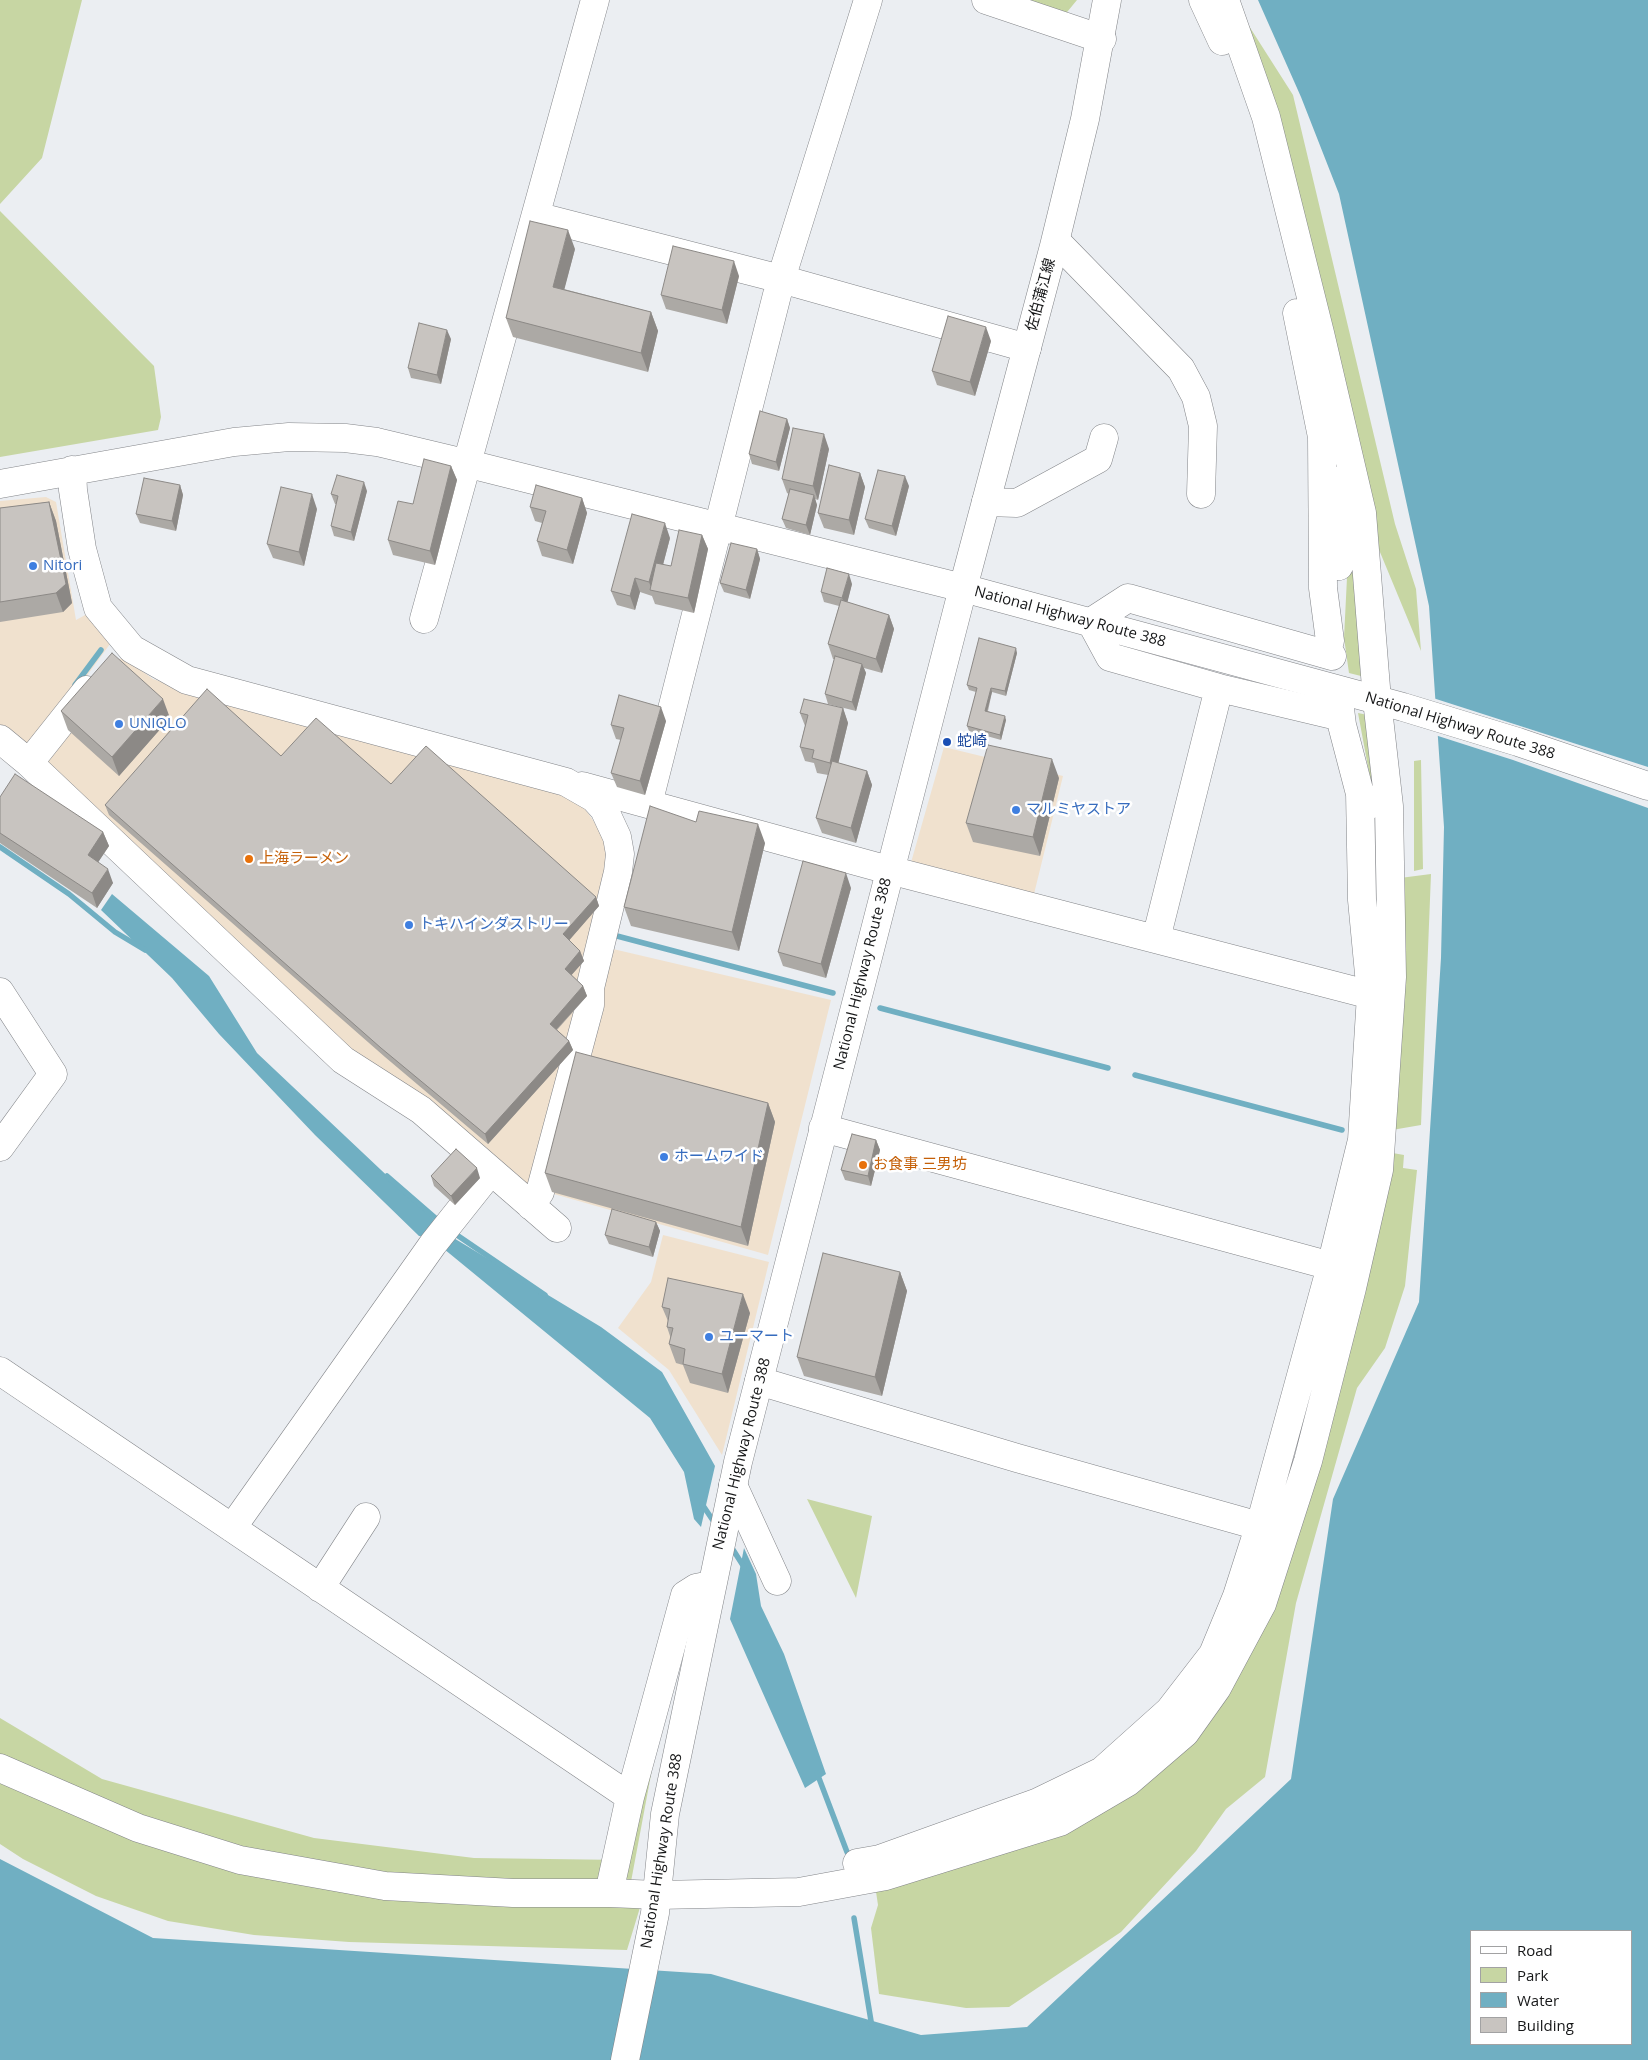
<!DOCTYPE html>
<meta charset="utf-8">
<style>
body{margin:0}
#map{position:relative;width:1648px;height:2060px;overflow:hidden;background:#ebeef2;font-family:"Open Sans",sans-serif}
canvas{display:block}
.legend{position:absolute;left:1470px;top:1930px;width:162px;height:115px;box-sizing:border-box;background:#fff;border:1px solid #a2a2a3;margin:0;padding:6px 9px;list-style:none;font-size:15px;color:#161718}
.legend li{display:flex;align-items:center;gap:10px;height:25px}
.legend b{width:25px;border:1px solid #a2a2a3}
</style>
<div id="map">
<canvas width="1648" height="2060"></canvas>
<ul class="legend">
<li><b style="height:6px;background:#fff"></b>Road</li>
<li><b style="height:14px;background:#c7d6a3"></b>Park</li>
<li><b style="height:14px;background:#70afc2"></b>Water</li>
<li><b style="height:14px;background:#c8c4c0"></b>Building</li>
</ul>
</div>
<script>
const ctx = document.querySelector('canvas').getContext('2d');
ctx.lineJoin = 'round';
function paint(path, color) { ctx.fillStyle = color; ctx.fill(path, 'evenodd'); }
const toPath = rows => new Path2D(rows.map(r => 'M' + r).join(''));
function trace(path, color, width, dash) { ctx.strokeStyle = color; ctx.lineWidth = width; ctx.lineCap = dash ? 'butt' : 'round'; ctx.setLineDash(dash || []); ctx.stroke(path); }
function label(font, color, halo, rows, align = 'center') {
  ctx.font = font + ' "Open Sans","Noto Sans JP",sans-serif'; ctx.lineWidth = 5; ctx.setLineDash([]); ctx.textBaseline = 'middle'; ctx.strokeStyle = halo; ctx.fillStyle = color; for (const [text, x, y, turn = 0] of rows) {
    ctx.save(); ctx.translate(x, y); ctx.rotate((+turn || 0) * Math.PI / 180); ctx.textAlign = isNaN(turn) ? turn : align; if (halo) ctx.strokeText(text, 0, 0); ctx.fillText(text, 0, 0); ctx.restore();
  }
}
paint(toPath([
 [46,497,56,502,76,620,87,614,110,644,39,741,18,744,0,728,0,501],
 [124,658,153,679,186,690,566,787,588,813,599,829,611,862,534,1184,519,1188,360,1065,40,770,115,660],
 [944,747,1063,776,1033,898,910,866],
 [613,949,831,1000,768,1255,547,1192],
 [663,1235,769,1262,722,1455,669,1370,618,1328,651,1282]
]), '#f0e1ce');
paint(toPath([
 [0,0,82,0,42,158,0,204],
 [1011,0,1077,0,1063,17],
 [1242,15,1293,95,1395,524,1416,589,1421,651,1370,528],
 [0,211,154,366,161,417,158,430,0,457],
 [1351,497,1369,665,1361,676,1349,673,1344,638],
 [1358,713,1373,716,1385,858],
 [1421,760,1423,869,1414,871,1414,761],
 [1431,874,1421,1125,1392,1130,1400,878],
 [1387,1152,1404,1155,1403,1168,1417,1170,1405,1286,1385,1348,1357,1388,1296,1603,1265,1777,1226,1809,1196,1851,1121,1932,1009,2007,966,2008,879,1994,871,1928,878,1905,875,1885,1224,1694],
 [807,1499,872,1516,856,1598],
 [0,1718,102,1779,314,1838,474,1858,623,1860,656,1748,630,1887,642,1901,627,1950,349,1942,254,1935,168,1921,96,1896,23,1859,0,1844]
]), '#c7d6a3');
paint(toPath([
 [1258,0,1648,0,1648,2060,0,2060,0,1859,153,1938,711,1974,921,2035,1027,2027,1291,1779,1333,1499,1419,1302,1441,958,1444,827,1429,606,1339,194,1301,97],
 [1472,1931,1632,1931,1632,2044,1472,2044],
 [112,894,209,976,257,1053,433,1219,437,1226,430,1237,419,1236,315,1135,219,1034,172,978,101,910],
 [452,1237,601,1327,662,1372,715,1466,701,1527,694,1519,684,1472,650,1418,444,1249],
 [744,1548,756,1574,761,1606,784,1654,826,1774,805,1788,730,1619]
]), '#70afc2');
paint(toPath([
 [1433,698,1648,767,1648,808,1513,760,1435,735]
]), '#ebeef2');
trace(toPath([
 [75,685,101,650],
 [0,847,69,894,115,932,145,950],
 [617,936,833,993],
 [880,1008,1108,1068],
 [1135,1075,1342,1130],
 [387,1176,440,1222],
 [451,1231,545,1295],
 [702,1504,716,1525],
 [730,1545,744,1567],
 [817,1773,847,1852],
 [854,1918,872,2027]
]), '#70afc2', 5.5);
const minor = toPath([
 [986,0,1102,39],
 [1203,0,1222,41],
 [536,216,781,279,1027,348],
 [1056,241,1181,369,1196,397,1203,426,1201,494],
 [1297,313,1322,437,1323,588,1330,641],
 [72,470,73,490,82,549,98,608,132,649,187,680,566,782,594,798,604,809,617,837,620,854,618,872,590,988,590,1005,540,1192,531,1206],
 [0,484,234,442,289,437,345,438,377,442,465,463,963,588],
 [986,502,1017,503,1098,459,1104,438],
 [1339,566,1346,477],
 [424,619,595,0],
 [1332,656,1128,598,1091,622,1110,657,1219,688,1341,717],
 [1340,709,1342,725,1364,809],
 [0,739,29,763,343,1060,421,1110,557,1228],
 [29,763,87,690],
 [582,786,874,866,1371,995],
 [648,804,781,279,868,0],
 [1156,939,1219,688],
 [0,992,53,1074,0,1147],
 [823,1128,1331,1266],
 [0,1371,630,1797],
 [759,1381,1017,1458,1259,1526],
 [733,1485,777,1581],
 [232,1528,433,1244,491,1171],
 [320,1588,366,1517],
 [0,1768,138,1828,240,1860,385,1886,513,1893,609,1893,658,1895,799,1892,886,1876,1060,1822,1128,1782,1185,1733,1217,1688,1262,1604,1308,1461,1352,1288,1379,1170,1392,977,1389,806,1377,700,1362,513,1320,333,1266,117,1225,0],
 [857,1863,880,1859,1036,1803,1102,1771,1169,1711,1213,1654,1237,1596,1262,1518,1331,1266,1362,1140,1371,995,1362,900,1360,792],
 [609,1893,630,1797,685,1595,696,1588,711,1585]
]);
const major = toPath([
 [963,588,1054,246,1085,119,1107,0]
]);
const highway = toPath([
 [625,2060,655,1913,665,1814,738,1462,963,588,1403,707,1518,742,1648,786]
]);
trace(minor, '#838589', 29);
trace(major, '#838589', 29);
trace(highway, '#838589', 29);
trace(minor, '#fff', 28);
trace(major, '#fff', 28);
trace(highway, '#fff', 28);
paint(toPath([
 [575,249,564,289,651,312,658,331,648,372,513,337,506,318],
 [739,276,727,324,666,309,661,295],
 [451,339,441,384,411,378,408,368],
 [991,341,975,396,937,385,932,371],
 [787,419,790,428,779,471,752,464,749,454],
 [829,449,818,500,815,499,817,505,810,535,786,528,782,519,789,494,787,493,782,479],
 [451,466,457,480,435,565,393,555,388,540,413,504],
 [860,473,865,487,854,535,824,528,818,513],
 [180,485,183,495,176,531,140,523,136,514],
 [909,486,896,536,869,528,865,519],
 [367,491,354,541,334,536,331,526,336,504,335,504,331,494],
 [582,498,587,513,573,564,542,556,537,541,542,523,535,521,530,507],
 [49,502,56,521,72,603,63,612,0,622,0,508],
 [317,509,304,566,273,558,267,544],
 [702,535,708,549,694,613,655,604,652,596,640,592,635,610,617,605,611,591,670,538,663,565,671,566],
 [757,549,760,559,750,599,724,592,720,583],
 [852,584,847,602,889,615,894,629,882,673,864,668,866,673,856,711,828,704,825,694,835,659,833,659,828,644,839,606,824,602,821,592],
 [1017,653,1006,696,992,692,988,711,1006,720,1001,740,969,731,967,726,976,692,969,690,967,685],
 [843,708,848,723,838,763,867,771,872,785,856,843,822,833,816,818,828,775,817,773,814,763,805,761,800,747,805,726,800,713],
 [61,711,170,718,119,776,68,730],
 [666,721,645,795,617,787,611,773,621,740,616,739,611,725],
 [281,756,391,784,596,897,599,906,569,940,580,951,584,961,571,975,583,986,587,996,557,1030,569,1041,573,1050,488,1144,385,1057,109,815,105,805],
 [1059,778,1040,856,973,842,966,823],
 [0,797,103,832,109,846,98,862,113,883,97,908,0,843],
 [696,822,765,843,739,951,631,926,624,907],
 [851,888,826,978,783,966,778,952],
 [768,1103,775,1122,748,1246,552,1192,545,1173],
 [876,1140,880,1150,871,1186,845,1180,841,1170],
 [431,1176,480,1178,455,1205,434,1186],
 [656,1222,660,1231,653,1257,609,1244,605,1235],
 [900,1272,907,1291,882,1396,804,1376,797,1357],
 [662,1307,750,1313,728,1393,690,1383,683,1365,676,1363,669,1344,671,1339,667,1327,668,1321]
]), '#aca9a5');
paint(toPath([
 [568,230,575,249,560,306,553,287],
 [734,261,739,276,727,324,722,310],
 [651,312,658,331,648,372,641,353],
 [986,327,991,341,975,396,970,382],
 [447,330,451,339,441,384,437,375],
 [787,419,790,428,779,471,776,462],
 [824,434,829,449,818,500,813,486],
 [451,466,457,480,435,565,430,551],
 [860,473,865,487,854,535,849,520],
 [905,476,909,486,896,536,892,526],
 [364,482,367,491,354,541,351,532],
 [180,485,183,495,176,531,172,521],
 [312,494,317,509,304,566,299,552],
 [814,495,817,505,810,535,806,525],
 [582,498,587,513,573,564,567,550],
 [49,502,56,521,72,603,63,612,56,593],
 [665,523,670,538,656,591,652,590,649,582],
 [702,535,708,549,694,613,688,598],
 [757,549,760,559,750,599,746,590],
 [849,574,852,584,846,608,842,598],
 [635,578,640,592,635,610,630,596],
 [889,615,894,629,882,673,876,659],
 [1016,648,1017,653,1006,696,1005,691],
 [862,664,866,673,856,711,852,702],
 [991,688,992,692,986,715,985,711],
 [163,699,170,718,119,776,112,757],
 [661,707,666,721,645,795,640,781],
 [843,708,848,723,835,777,830,763],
 [1005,716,1006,720,1001,740,1000,735],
 [1052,759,1059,778,1040,856,1033,837],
 [867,771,872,785,856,843,851,828],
 [758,824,765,843,739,951,732,932],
 [103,832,109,846,93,870,88,855],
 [108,869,113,883,97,908,92,893],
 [846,873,851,888,826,978,821,964],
 [596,897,599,906,566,944,563,934],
 [580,951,584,961,568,979,565,969],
 [583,986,587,996,553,1033,550,1024],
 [569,1041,573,1050,488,1144,485,1134],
 [768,1103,775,1122,748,1246,741,1227],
 [876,1140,880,1150,871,1186,868,1176],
 [477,1168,480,1178,455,1205,451,1196],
 [656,1222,660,1231,653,1257,649,1247],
 [900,1272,907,1291,882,1396,875,1377],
 [743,1294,750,1313,728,1393,722,1374]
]), '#8c8986');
const building = toPath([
 [530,221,568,230,553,287,651,312,641,353,506,318,530,221],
 [673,246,734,261,722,310,661,295,673,246],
 [948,316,986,327,970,382,932,371,948,316],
 [419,323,447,330,437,375,408,368,419,323],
 [760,411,787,419,776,462,749,454,760,411],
 [793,428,824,434,813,486,782,479,793,428],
 [424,459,451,466,430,551,388,540,398,501,413,504,424,459],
 [829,465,860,473,849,520,818,513,829,465],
 [878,470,905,476,892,526,865,519,878,470],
 [337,475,364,482,351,532,331,526,338,496,331,494,337,475],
 [144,478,180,485,172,521,136,514,144,478],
 [536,485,582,498,567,550,537,541,546,511,530,507,536,485],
 [281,487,312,494,299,552,267,544,281,487],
 [790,489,814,495,806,525,782,519,790,489],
 [49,502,66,584,56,593,0,602,0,508,49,502],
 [632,514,665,523,649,582,635,578,630,596,611,591,632,514],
 [679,530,702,535,688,598,650,590,656,563,671,566,679,530],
 [731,543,757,549,746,590,720,583,731,543],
 [827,568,849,574,842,598,821,592,827,568],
 [841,600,889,615,876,659,828,644,841,600],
 [979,638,1016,648,1005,691,991,688,985,711,1005,716,1000,735,967,726,977,688,967,685,979,638],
 [112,653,163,699,112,757,61,711,112,653],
 [835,656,862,664,852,702,825,694,835,656],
 [207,689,281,756,316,718,391,784,426,746,596,897,563,934,580,951,565,969,583,986,550,1024,569,1041,485,1134,381,1048,105,805,207,689],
 [619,695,661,707,640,781,611,773,624,728,611,725,619,695],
 [804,699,843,708,830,763,812,758,814,750,800,747,808,715,800,713,804,699],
 [988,745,1052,759,1033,837,966,823,988,745],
 [832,761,867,771,851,828,816,818,832,761],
 [15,774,103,832,88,855,108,869,92,893,0,833,0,797,15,774],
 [650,806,696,822,699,811,758,824,732,932,624,907,650,806],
 [803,861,846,873,821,964,778,952,803,861],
 [576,1052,768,1103,741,1227,545,1173,576,1052],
 [852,1134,876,1140,868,1176,841,1170,852,1134],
 [456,1149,477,1168,451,1196,431,1176,456,1149],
 [612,1209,656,1222,649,1247,605,1235,612,1209],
 [823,1253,900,1272,875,1377,797,1357,823,1253],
 [668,1278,743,1294,722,1374,683,1364,685,1349,669,1344,673,1328,667,1327,670,1309,662,1307,668,1278]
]);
paint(building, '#c8c4c0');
trace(building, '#8c8986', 1);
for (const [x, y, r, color] of [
 [33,566,5,"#3f7fe0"],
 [119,724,5,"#3f7fe0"],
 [947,742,5,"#1a4fb4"],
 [1016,810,5,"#3f7fe0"],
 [249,859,5,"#e8710a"],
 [409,925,5,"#3f7fe0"],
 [664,1157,5,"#3f7fe0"],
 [863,1165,5,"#e8710a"],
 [709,1337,5,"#3f7fe0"]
]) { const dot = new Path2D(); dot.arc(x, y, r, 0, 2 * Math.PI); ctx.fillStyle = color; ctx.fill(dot); trace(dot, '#fff', 2); }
label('15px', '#161718', '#fff', [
 ["佐伯蒲江線",1041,295,-75],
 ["National Highway Route 388",1070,617,15],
 ["National Highway Route 388",1460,726,17],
 ["National Highway Route 388",863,974,-76],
 ["National Highway Route 388",742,1454,-76],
 ["National Highway Route 388",662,1851,-81]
]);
label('15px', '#366cbe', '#fff', [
 ["Nitori",43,566],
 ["UNIQLO",129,724],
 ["マルミヤストア",1026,810],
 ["トキハインダストリー",419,925],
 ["ホームワイド",674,1157],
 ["ユーマート",719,1337]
], 'left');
label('15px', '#164399', '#fff', [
 ["蛇崎",957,742]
], 'left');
label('15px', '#c56008', '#fff', [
 ["上海ラーメン",259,859],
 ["お食事 三男坊",873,1165]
], 'left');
</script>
